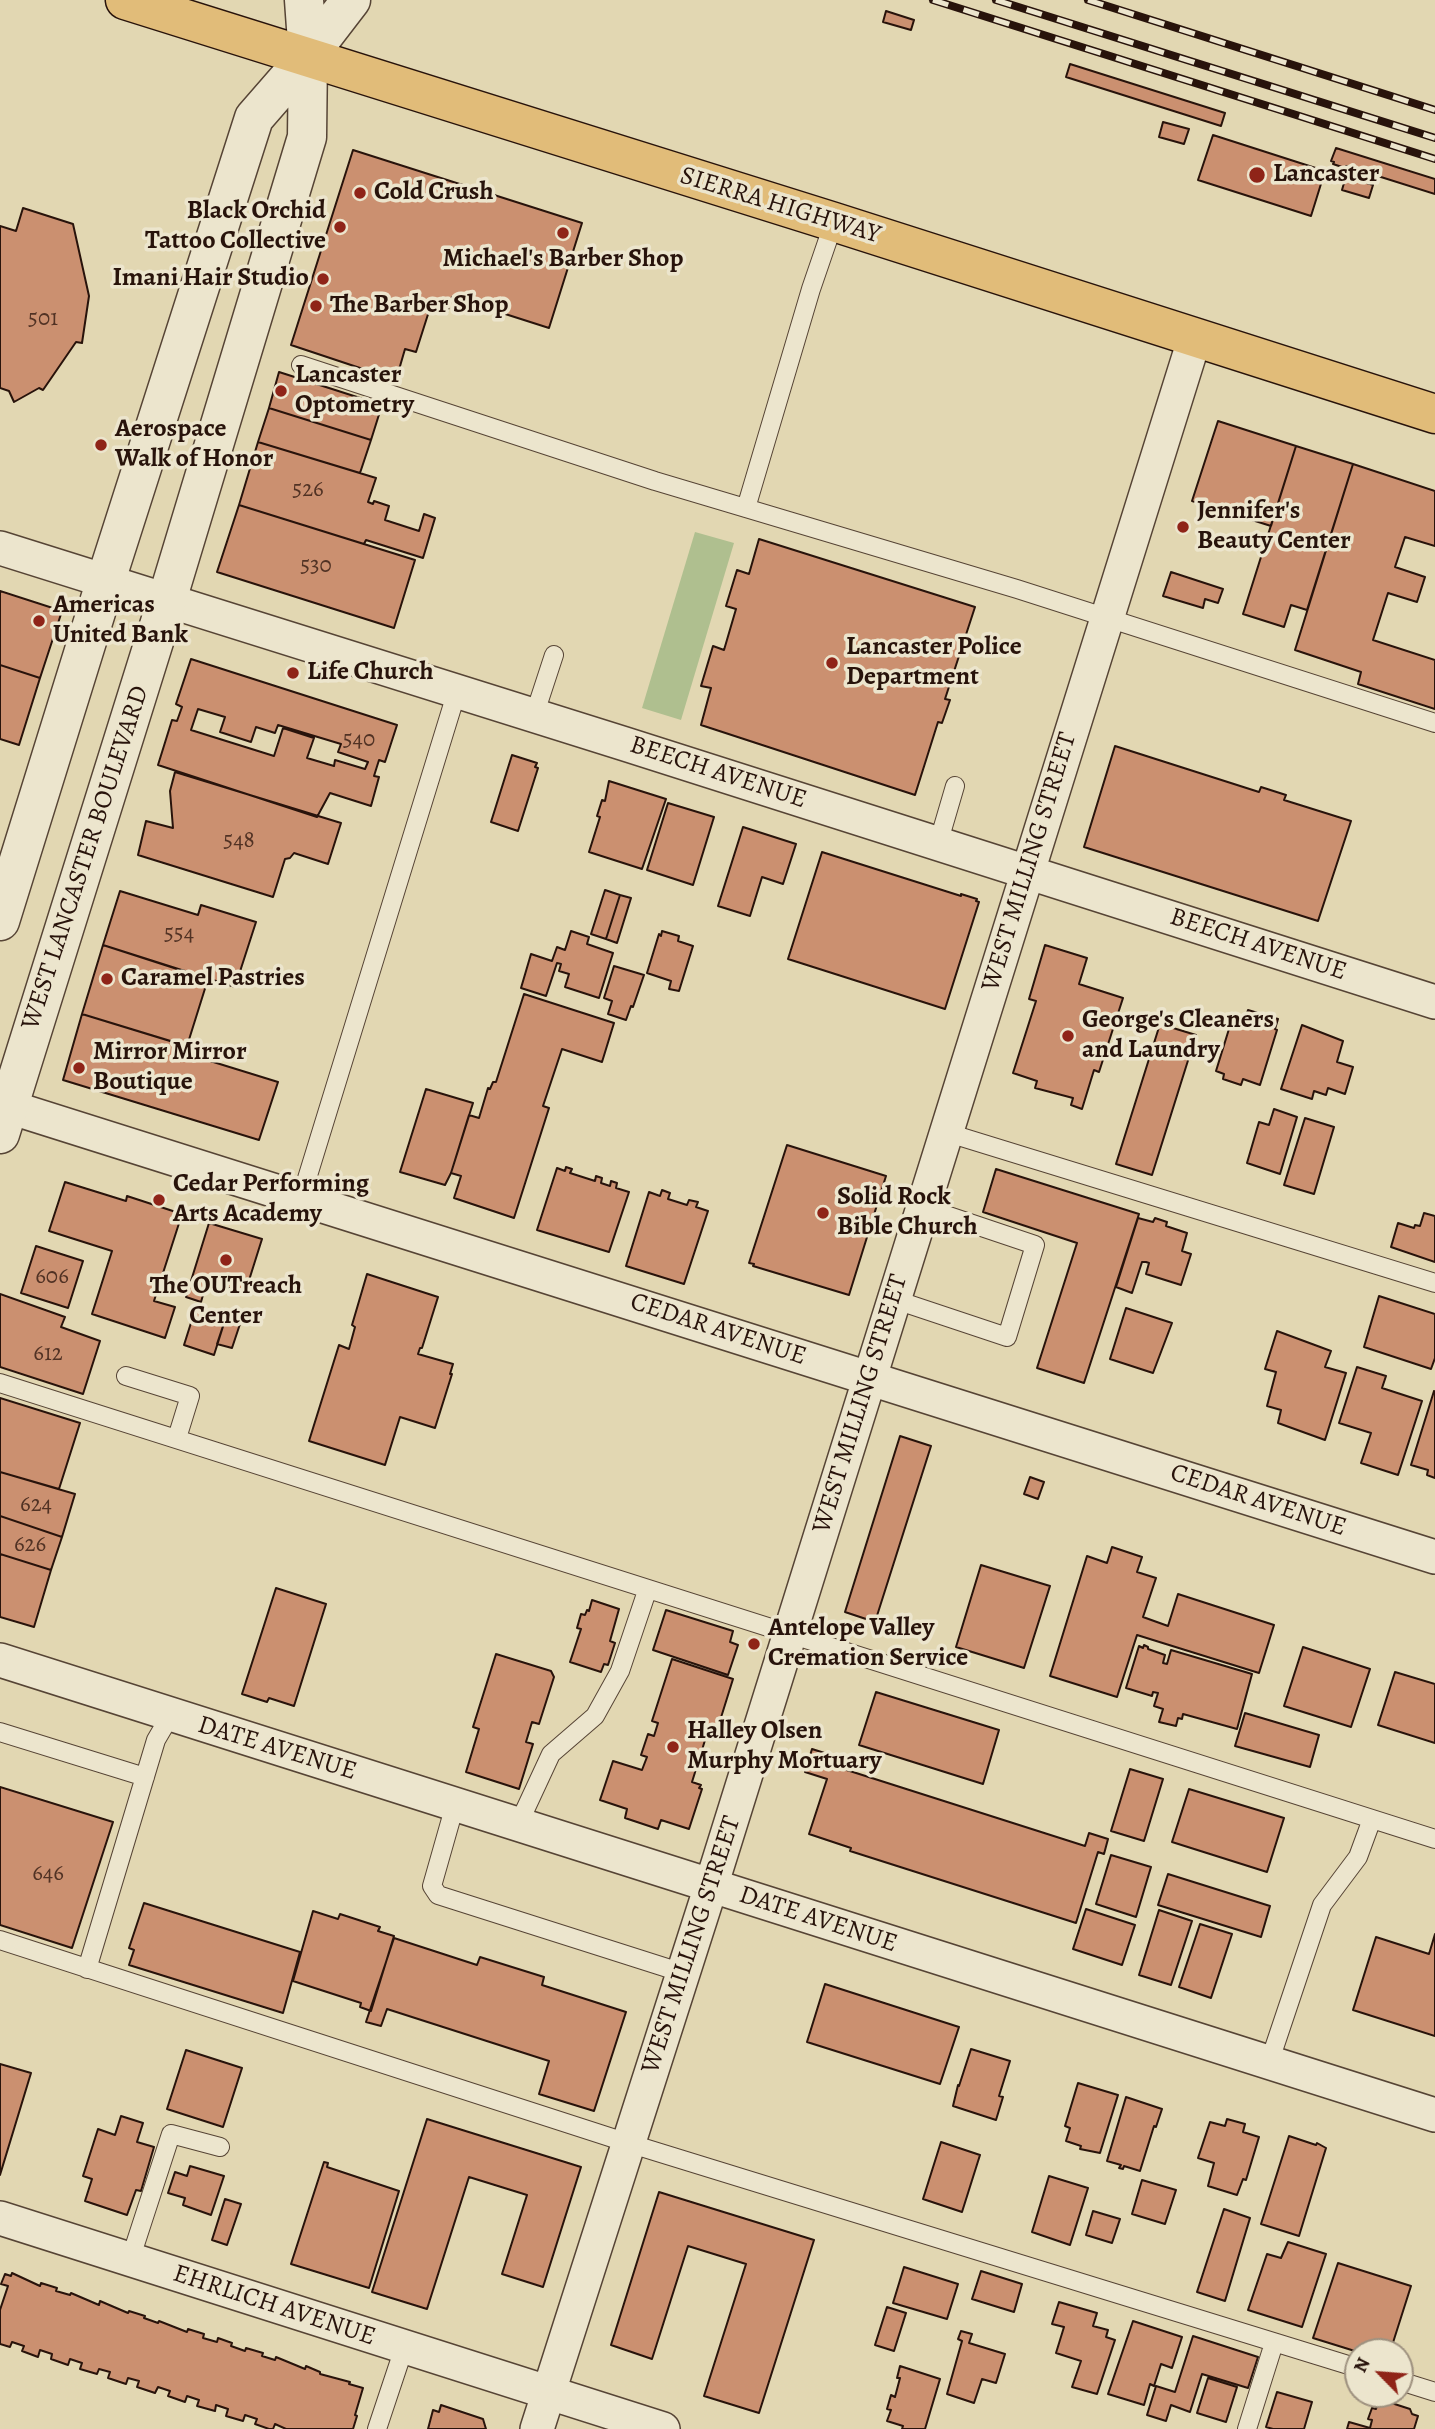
<!DOCTYPE html>
<style>
body{margin:0}
#map{position:relative;width:1435px;height:2429px;overflow:hidden;background:#e2d7b2;font-family:Alegreya,serif}
canvas{display:block}
.north{position:absolute;left:1344px;top:2338px;width:70px;height:70px;box-sizing:border-box;background:#ece5cd;border:2px solid #9e917f;border-radius:50%;rotate:295deg;font-size:19px;font-weight:700;line-height:28px;text-align:center;color:#28130b}
.north::after{content:'';display:block;margin:auto;width:24px;height:32px;background:#8f2418;clip-path:polygon(50% 0,100% 100%,50% 72%,0 100%)}
</style>
<div id="map">
<canvas width="1435" height="2429"></canvas>
<div class="north">N</div>
</div>
<script>
const ctx = document.querySelector('canvas').getContext('2d');
ctx.lineJoin = 'round';
function paint(path, color) { ctx.fillStyle = color; ctx.fill(path, 'evenodd'); }
const toPath = rows => new Path2D(rows.map(r => 'M' + r).join(''));
function trace(path, color, width, dash) { ctx.strokeStyle = color; ctx.lineWidth = width; ctx.lineCap = dash ? 'butt' : 'round'; ctx.setLineDash(dash || []); ctx.stroke(path); }
function label(font, color, halo, rows, align = 'center') {
  ctx.font = font + ' Alegreya,serif'; ctx.lineWidth = 7; ctx.setLineDash([]); ctx.textBaseline = 'middle'; ctx.strokeStyle = halo; ctx.fillStyle = color; for (const [text, x, y, turn = 0] of rows) {
    ctx.save(); ctx.translate(x, y); ctx.rotate((+turn || 0) * Math.PI / 180); ctx.textAlign = isNaN(turn) ? turn : align; if (halo) ctx.strokeText(text, 0, 0); ctx.fillText(text, 0, 0); ctx.restore();
  }
}
paint(toPath([
 [695,532,734,543,681,720,642,708]
]), '#afbf8f');
const building = toPath([
 [886,11,914,20,911,30,883,22,886,11],
 [1070,64,1225,113,1221,126,1066,77,1070,64],
 [1163,122,1189,129,1184,144,1159,137,1163,122],
 [1213,135,1325,171,1311,216,1198,180,1213,135],
 [1336,148,1435,179,1435,194,1346,166,1345,168,1333,164,1334,162,1331,161,1336,148],
 [353,150,582,223,549,328,452,297,447,313,430,308,416,352,405,349,396,380,291,345,353,150],
 [1346,176,1373,185,1369,198,1342,190,1346,176],
 [23,208,73,224,89,296,82,343,76,342,43,390,39,388,14,402,9,391,0,388,0,226,16,231,23,208],
 [279,372,382,405,371,440,269,408,279,372],
 [269,408,371,440,360,473,258,442,269,408],
 [1218,421,1296,446,1271,526,1192,501,1218,421],
 [258,442,376,478,368,502,373,504,374,501,389,506,385,520,419,531,424,514,435,518,423,558,366,540,364,544,239,505,258,442],
 [1296,446,1353,464,1307,610,1291,605,1284,627,1243,614,1296,446],
 [1353,464,1435,491,1435,546,1405,537,1395,567,1425,577,1417,602,1388,593,1373,640,1435,660,1435,709,1358,684,1361,672,1295,650,1353,464],
 [239,505,415,560,394,628,217,572,239,505],
 [759,539,975,607,945,699,950,700,942,723,938,722,915,795,701,725,711,688,701,686,713,646,724,650,736,609,726,606,737,570,749,574,759,539],
 [1171,572,1223,589,1218,603,1205,599,1203,608,1163,596,1171,572],
 [0,591,62,611,40,678,0,665,0,591],
 [191,659,397,725,385,762,379,760,374,776,379,777,371,806,330,793,317,817,158,765,172,720,177,721,182,707,176,704,191,659],
 [198,709,225,717,220,732,251,742,256,727,275,733,278,725,341,744,338,752,368,762,365,769,335,760,334,766,307,758,314,738,283,728,274,756,191,730,198,709],
 [0,665,40,678,19,745,0,739,0,665],
 [1115,746,1259,792,1261,787,1286,795,1284,800,1351,821,1318,921,1084,847,1115,746],
 [512,755,537,763,535,767,538,768,518,831,491,822,512,755],
 [175,772,341,823,328,864,294,853,290,858,285,859,273,897,138,855,146,821,173,828,170,791,175,772],
 [609,781,666,799,642,869,589,852,600,817,597,816,602,800,605,801,609,781],
 [668,803,714,817,693,885,647,870,668,803],
 [743,827,796,844,783,884,762,877,750,916,718,906,743,827],
 [822,852,961,896,961,894,977,899,976,901,979,902,945,1009,788,959,822,852],
 [605,890,620,895,606,939,591,934,605,890],
 [120,891,198,915,201,905,256,922,235,987,103,945,120,891],
 [620,895,631,898,617,943,606,939,620,895],
 [571,931,589,937,587,944,613,953,599,998,565,987,569,974,559,971,561,964,557,963,546,996,521,988,531,954,552,961,557,947,565,950,571,931],
 [662,931,679,936,678,941,693,946,679,991,669,989,671,981,647,973,659,934,661,936,662,931],
 [103,945,208,979,187,1046,82,1014,103,945],
 [1045,945,1087,958,1079,984,1123,998,1099,1072,1094,1070,1082,1109,1071,1105,1073,1098,1035,1088,1037,1081,1013,1073,1036,1001,1029,999,1045,945],
 [614,966,644,975,633,1007,631,1006,626,1020,608,1014,612,1001,604,998,614,966],
 [524,994,614,1023,602,1062,562,1049,543,1106,549,1108,514,1218,454,1198,461,1176,451,1173,469,1115,479,1118,488,1088,490,1089,493,1082,496,1082,524,994],
 [1248,1010,1278,1019,1275,1029,1277,1030,1260,1085,1243,1079,1241,1085,1223,1079,1224,1074,1216,1071,1233,1016,1245,1020,1248,1010],
 [82,1014,183,1045,181,1052,278,1082,259,1140,63,1080,82,1014],
 [1160,1024,1196,1035,1152,1175,1116,1164,1160,1024],
 [1302,1025,1343,1041,1337,1062,1353,1067,1345,1094,1328,1088,1326,1095,1314,1091,1312,1099,1281,1089,1302,1025],
 [426,1089,473,1103,451,1173,445,1185,400,1172,426,1089],
 [1274,1109,1297,1117,1280,1174,1247,1163,1259,1122,1269,1125,1274,1109],
 [1305,1118,1334,1127,1314,1194,1284,1185,1305,1118],
 [787,1145,886,1176,849,1295,753,1266,754,1264,749,1263,787,1145],
 [566,1167,572,1169,570,1173,595,1181,596,1176,602,1178,601,1183,610,1186,611,1181,617,1183,616,1188,629,1192,609,1252,537,1230,557,1168,565,1171,566,1167],
 [996,1169,1139,1214,1084,1383,1037,1368,1077,1243,983,1212,996,1169],
 [65,1182,126,1201,127,1196,182,1214,154,1301,175,1307,165,1338,92,1314,112,1251,49,1231,65,1182],
 [662,1190,670,1193,668,1199,687,1205,689,1200,698,1202,696,1207,708,1211,684,1284,626,1266,649,1192,660,1196,662,1190],
 [1424,1213,1435,1216,1435,1262,1391,1247,1398,1223,1414,1228,1415,1225,1420,1226,1424,1213],
 [1138,1218,1153,1222,1155,1218,1167,1222,1166,1226,1187,1233,1182,1251,1191,1254,1181,1285,1146,1274,1149,1263,1146,1262,1142,1262,1132,1293,1116,1287,1138,1218],
 [209,1223,262,1239,245,1293,207,1281,201,1302,186,1297,209,1223],
 [36,1246,83,1261,68,1308,21,1293,36,1246],
 [367,1274,438,1297,422,1348,420,1348,418,1354,453,1364,450,1374,452,1374,435,1428,400,1417,385,1465,309,1441,339,1345,349,1349,355,1327,352,1325,367,1274],
 [0,1294,65,1317,61,1327,100,1341,83,1394,0,1367,0,1294],
 [1379,1296,1435,1314,1435,1358,1431,1369,1364,1347,1379,1296],
 [196,1307,226,1317,214,1355,184,1345,196,1307],
 [1126,1308,1172,1323,1153,1373,1110,1359,1126,1308],
 [226,1317,241,1321,232,1348,217,1344,226,1317],
 [1277,1331,1331,1351,1325,1367,1346,1373,1325,1440,1278,1423,1281,1410,1267,1406,1276,1372,1265,1369,1277,1331],
 [1357,1367,1386,1376,1382,1388,1422,1401,1398,1475,1361,1463,1371,1433,1339,1423,1357,1367],
 [1434,1391,1435,1392,1435,1478,1427,1475,1428,1470,1411,1465,1434,1391],
 [0,1398,80,1423,59,1489,0,1472,0,1398],
 [900,1436,931,1446,875,1622,845,1612,900,1436],
 [0,1472,75,1494,62,1537,0,1516,0,1472],
 [1030,1477,1044,1482,1038,1499,1024,1494,1030,1477],
 [0,1516,62,1537,51,1570,0,1554,0,1516],
 [1112,1547,1142,1557,1137,1572,1156,1578,1143,1617,1168,1626,1178,1594,1274,1625,1259,1673,1137,1635,1117,1697,1050,1676,1087,1556,1107,1563,1112,1547],
 [0,1554,51,1570,34,1627,0,1617,0,1554],
 [981,1565,1050,1586,1024,1668,956,1647,981,1565],
 [276,1588,326,1604,294,1706,269,1698,267,1702,242,1694,276,1588],
 [592,1600,619,1609,610,1641,615,1643,608,1665,604,1664,601,1672,570,1662,581,1629,577,1628,581,1614,585,1615,587,1610,589,1611,592,1600],
 [666,1610,733,1631,730,1642,738,1645,728,1675,653,1650,666,1610],
 [1144,1645,1148,1647,1148,1649,1165,1655,1163,1663,1167,1664,1171,1650,1252,1674,1237,1729,1183,1714,1182,1719,1178,1718,1176,1726,1159,1722,1163,1709,1154,1706,1158,1693,1153,1692,1152,1696,1126,1688,1139,1646,1143,1648,1144,1645],
 [1303,1647,1370,1669,1351,1727,1284,1706,1303,1647],
 [496,1654,551,1671,554,1677,539,1724,532,1722,526,1742,533,1744,519,1789,466,1772,479,1729,473,1727,496,1654],
 [672,1659,733,1679,714,1740,706,1737,692,1782,701,1785,699,1788,702,1789,689,1829,661,1820,658,1829,625,1818,627,1809,600,1800,613,1761,642,1770,647,1757,641,1755,648,1734,654,1736,658,1723,652,1721,672,1659],
 [1395,1672,1435,1684,1435,1743,1378,1725,1395,1672],
 [876,1692,999,1730,983,1784,859,1745,876,1692],
 [1245,1713,1319,1735,1310,1767,1235,1746,1245,1713],
 [812,1749,834,1756,831,1765,1085,1846,1089,1833,1108,1839,1104,1854,1098,1852,1076,1923,850,1851,851,1848,809,1834,827,1779,805,1772,812,1749],
 [1130,1769,1163,1779,1144,1841,1111,1831,1130,1769],
 [0,1787,113,1822,72,1948,0,1925,0,1787],
 [1189,1789,1284,1818,1267,1872,1172,1842,1189,1789],
 [1111,1855,1151,1867,1136,1917,1096,1904,1111,1855],
 [1168,1874,1270,1906,1261,1937,1158,1905,1168,1874],
 [144,1903,300,1952,283,2013,129,1965,134,1950,129,1948,144,1903],
 [1086,1909,1135,1925,1122,1965,1073,1949,1086,1909],
 [1159,1910,1192,1921,1171,1985,1139,1975,1159,1910],
 [313,1911,338,1919,340,1914,380,1927,378,1931,394,1936,371,2011,360,2007,361,2003,293,1981,313,1911],
 [1200,1924,1232,1934,1211,1998,1179,1987,1200,1924],
 [1435,1934,1435,2036,1353,2010,1376,1937,1429,1954,1435,1934],
 [394,1938,477,1965,480,1957,544,1977,542,1985,626,2012,594,2111,539,2094,549,2061,387,2009,381,2026,366,2022,394,1938],
 [825,1984,959,2027,940,2084,807,2042,825,1984],
 [971,2049,1010,2061,999,2096,1003,2097,996,2120,953,2106,958,2085,959,2086,971,2049],
 [186,2050,242,2068,223,2127,167,2109,186,2050],
 [0,2064,31,2073,0,2175,0,2064],
 [1078,2083,1118,2095,1100,2153,1080,2149,1081,2146,1066,2141,1070,2128,1065,2126,1078,2083],
 [1126,2097,1162,2109,1156,2127,1154,2126,1140,2171,1124,2166,1123,2169,1119,2168,1121,2165,1107,2161,1126,2097],
 [121,2116,143,2123,137,2142,154,2147,141,2191,136,2190,127,2215,85,2201,92,2179,83,2176,98,2129,115,2135,121,2116],
 [427,2119,581,2167,543,2287,502,2274,527,2195,469,2177,427,2309,372,2292,427,2119],
 [1227,2119,1245,2124,1243,2132,1259,2137,1246,2180,1243,2179,1237,2195,1208,2186,1214,2163,1198,2158,1210,2122,1225,2126,1227,2119],
 [1289,2136,1316,2145,1317,2143,1326,2148,1299,2236,1261,2224,1289,2136],
 [941,2142,980,2155,962,2212,923,2199,941,2142],
 [324,2162,328,2163,327,2167,399,2191,369,2288,291,2264,324,2162],
 [190,2166,224,2176,211,2215,183,2205,185,2198,168,2193,175,2172,187,2176,190,2166],
 [1049,2176,1088,2188,1070,2245,1032,2232,1049,2176],
 [1142,2180,1176,2190,1165,2224,1132,2214,1142,2180],
 [659,2192,814,2240,759,2413,704,2396,746,2264,688,2246,652,2359,611,2345,659,2192],
 [225,2199,241,2204,227,2245,212,2240,225,2199],
 [1224,2209,1250,2218,1225,2301,1197,2292,1224,2209],
 [1093,2211,1120,2219,1112,2243,1086,2235,1093,2211],
 [1288,2242,1326,2254,1302,2327,1248,2310,1267,2254,1281,2258,1288,2242],
 [1338,2263,1411,2286,1390,2352,1358,2352,1313,2338,1338,2263],
 [904,2267,958,2284,947,2319,893,2303,904,2267],
 [981,2271,1022,2284,1014,2312,972,2299,981,2271],
 [12,2273,40,2286,41,2283,57,2288,56,2291,70,2295,71,2293,99,2305,100,2301,128,2313,129,2311,145,2316,144,2318,158,2323,159,2321,187,2332,188,2329,204,2334,203,2338,217,2342,218,2338,232,2343,231,2346,245,2351,246,2348,263,2353,262,2356,275,2360,276,2357,305,2369,306,2366,320,2372,320,2374,350,2382,349,2384,363,2388,355,2415,357,2416,353,2429,286,2429,275,2424,273,2429,269,2429,255,2424,257,2419,245,2415,243,2421,226,2416,228,2409,216,2405,215,2411,197,2406,199,2400,187,2396,185,2402,168,2396,170,2391,158,2387,155,2393,137,2387,139,2381,128,2378,126,2384,108,2378,110,2372,99,2369,97,2374,80,2369,82,2363,70,2359,68,2365,51,2359,52,2354,40,2350,38,2357,22,2351,24,2346,12,2342,10,2347,0,2344,0,2310,8,2286,1,2284,5,2274,11,2276,12,2273],
 [1059,2302,1097,2313,1093,2326,1108,2330,1106,2337,1115,2340,1097,2394,1072,2387,1081,2361,1056,2353,1064,2327,1052,2324,1059,2302],
 [887,2307,906,2313,894,2351,875,2345,887,2307],
 [1133,2321,1182,2337,1172,2368,1161,2364,1154,2386,1150,2384,1144,2405,1108,2394,1133,2321],
 [961,2331,972,2334,969,2343,1005,2354,996,2383,982,2379,974,2403,947,2394,962,2341,958,2339,961,2331],
 [1193,2336,1258,2357,1248,2388,1202,2374,1190,2412,1171,2405,1166,2421,1147,2415,1156,2386,1175,2392,1193,2336],
 [900,2366,940,2379,925,2429,902,2429,903,2426,887,2421,891,2410,887,2409,891,2395,895,2397,900,2378,897,2378,900,2366],
 [1208,2378,1237,2387,1226,2422,1197,2413,1208,2378],
 [1277,2392,1312,2402,1304,2429,1273,2429,1266,2427,1277,2392],
 [1379,2399,1410,2409,1412,2414,1418,2416,1414,2429,1347,2429,1349,2422,1370,2428,1372,2420,1368,2419,1372,2408,1376,2409,1379,2399],
 [441,2405,483,2419,486,2429,428,2429,433,2410,439,2412,441,2405]
]);
paint(building, '#cb9070');
trace(building, '#28130b', 2);
const service = toPath([
 [301,365,655,481,1017,589,1435,723],
 [746,508,811,289,834,222],
 [534,716,554,655],
 [938,844,955,786],
 [945,1132,1435,1283],
 [301,1198,457,691],
 [893,1299,1007,1337,1035,1245,922,1207],
 [126,1376,190,1396,177,1438],
 [0,1383,1435,1839],
 [0,1732,145,1777],
 [455,1805,432,1886,438,1895,683,1973],
 [518,1825,551,1754,595,1716,620,1671,647,1591],
 [0,1940,628,2143,1358,2368],
 [87,1969,156,1740,170,1716],
 [1269,2063,1322,1905,1358,1857,1372,1819],
 [130,2260,171,2134,220,2147],
 [1400,2381,1435,2392],
 [377,2429,404,2348],
 [1247,2429,1274,2343]
]);
const minor = toPath([
 [0,548,625,744,1435,1002],
 [0,1104,1435,1557],
 [0,1660,1435,2115],
 [0,2218,663,2429],
 [537,2429,711,1886,1195,337]
]);
const tertiary = toPath([
 [0,921,106,580,254,118,308,56,351,0],
 [0,1134,167,600,307,137,308,56,304,0]
]);
const primary = toPath([
 [125,0,834,222,1435,414]
]);
trace(service, '#564435', 20);
trace(minor, '#564435', 36);
trace(tertiary, '#564435', 41);
trace(primary, '#28130b', 41);
trace(service, '#ece5cd', 18);
trace(minor, '#ece5cd', 33);
trace(tertiary, '#ece5cd', 38);
trace(primary, '#e1bc79', 38);
const rail = toPath([
 [933,0,1435,159],
 [996,0,1435,138],
 [1088,0,1435,110]
]);
trace(rail, '#28130b', 8);
trace(rail, '#ece5cd', 5, [16]);
for (const [x, y, r, color] of [
 [1257,175,9,"#8f2418"],
 [360,193,7,"#8f2418"],
 [340,227,7,"#8f2418"],
 [563,233,7,"#8f2418"],
 [323,279,7,"#8f2418"],
 [316,306,7,"#8f2418"],
 [281,391,7,"#8f2418"],
 [101,445,7,"#8f2418"],
 [1183,527,7,"#8f2418"],
 [39,621,7,"#8f2418"],
 [832,663,7,"#8f2418"],
 [293,673,7,"#8f2418"],
 [107,979,7,"#8f2418"],
 [1068,1036,7,"#8f2418"],
 [79,1068,7,"#8f2418"],
 [159,1200,7,"#8f2418"],
 [823,1213,7,"#8f2418"],
 [226,1260,7,"#8f2418"],
 [754,1644,7,"#8f2418"],
 [673,1747,7,"#8f2418"]
]) { const dot = new Path2D(); dot.arc(x, y, r, 0, 2 * Math.PI); ctx.fillStyle = color; ctx.fill(dot); trace(dot, '#ece5cd', 2.5); }
label('23px', '#513224', null, [
 ["501",43,319],
 ["526",308,490],
 ["530",316,566],
 ["540",359,740],
 ["548",239,841],
 ["554",179,934],
 ["606",52,1277],
 ["612",48,1354],
 ["624",36,1505],
 ["626",30,1545],
 ["646",48,1874]
]);
label('bold 26px', '#28130b', '#ece5cd', [
 ["Lancaster",1273,175],
 ["Cold Crush",374,193],
 ["Black Orchid",326,212,"right"],
 ["Tattoo Collective",326,242,"right"],
 ["Michael's Barber Shop",563,260,"center"],
 ["Imani Hair Studio",309,279,"right"],
 ["The Barber Shop",330,306],
 ["Lancaster",295,376],
 ["Optometry",295,406],
 ["Aerospace",115,430],
 ["Walk of Honor",115,460],
 ["Jennifer's",1197,512],
 ["Beauty Center",1197,542],
 ["Americas",53,606],
 ["United Bank",53,636],
 ["Lancaster Police",846,648],
 ["Department",846,678],
 ["Life Church",307,673],
 ["Caramel Pastries",121,979],
 ["George's Cleaners",1082,1021],
 ["and Laundry",1082,1051],
 ["Mirror Mirror",93,1053],
 ["Boutique",93,1083],
 ["Cedar Performing",173,1185],
 ["Arts Academy",173,1215],
 ["Solid Rock",837,1198],
 ["Bible Church",837,1228],
 ["The OUTreach",226,1287,"center"],
 ["Center",226,1317,"center"],
 ["Antelope Valley",768,1629],
 ["Cremation Service",768,1659],
 ["Halley Olsen",687,1732],
 ["Murphy Mortuary",687,1762]
], 'left');
label('26px', '#28130b', '#ece5cd', [
 ["SIERRA HIGHWAY",780,206,17],
 ["BEECH AVENUE",718,773,18],
 ["WEST LANCASTER BOULEVARD",86,858,-72],
 ["WEST MILLING STREET",1030,862,-73],
 ["BEECH AVENUE",1258,945,18],
 ["CEDAR AVENUE",718,1330,18],
 ["WEST MILLING STREET",861,1404,-73],
 ["CEDAR AVENUE",1258,1501,18],
 ["DATE AVENUE",277,1749,17],
 ["DATE AVENUE",818,1920,18],
 ["WEST MILLING STREET",692,1945,-72],
 ["EHRLICH AVENUE",274,2306,18]
]);
</script>
